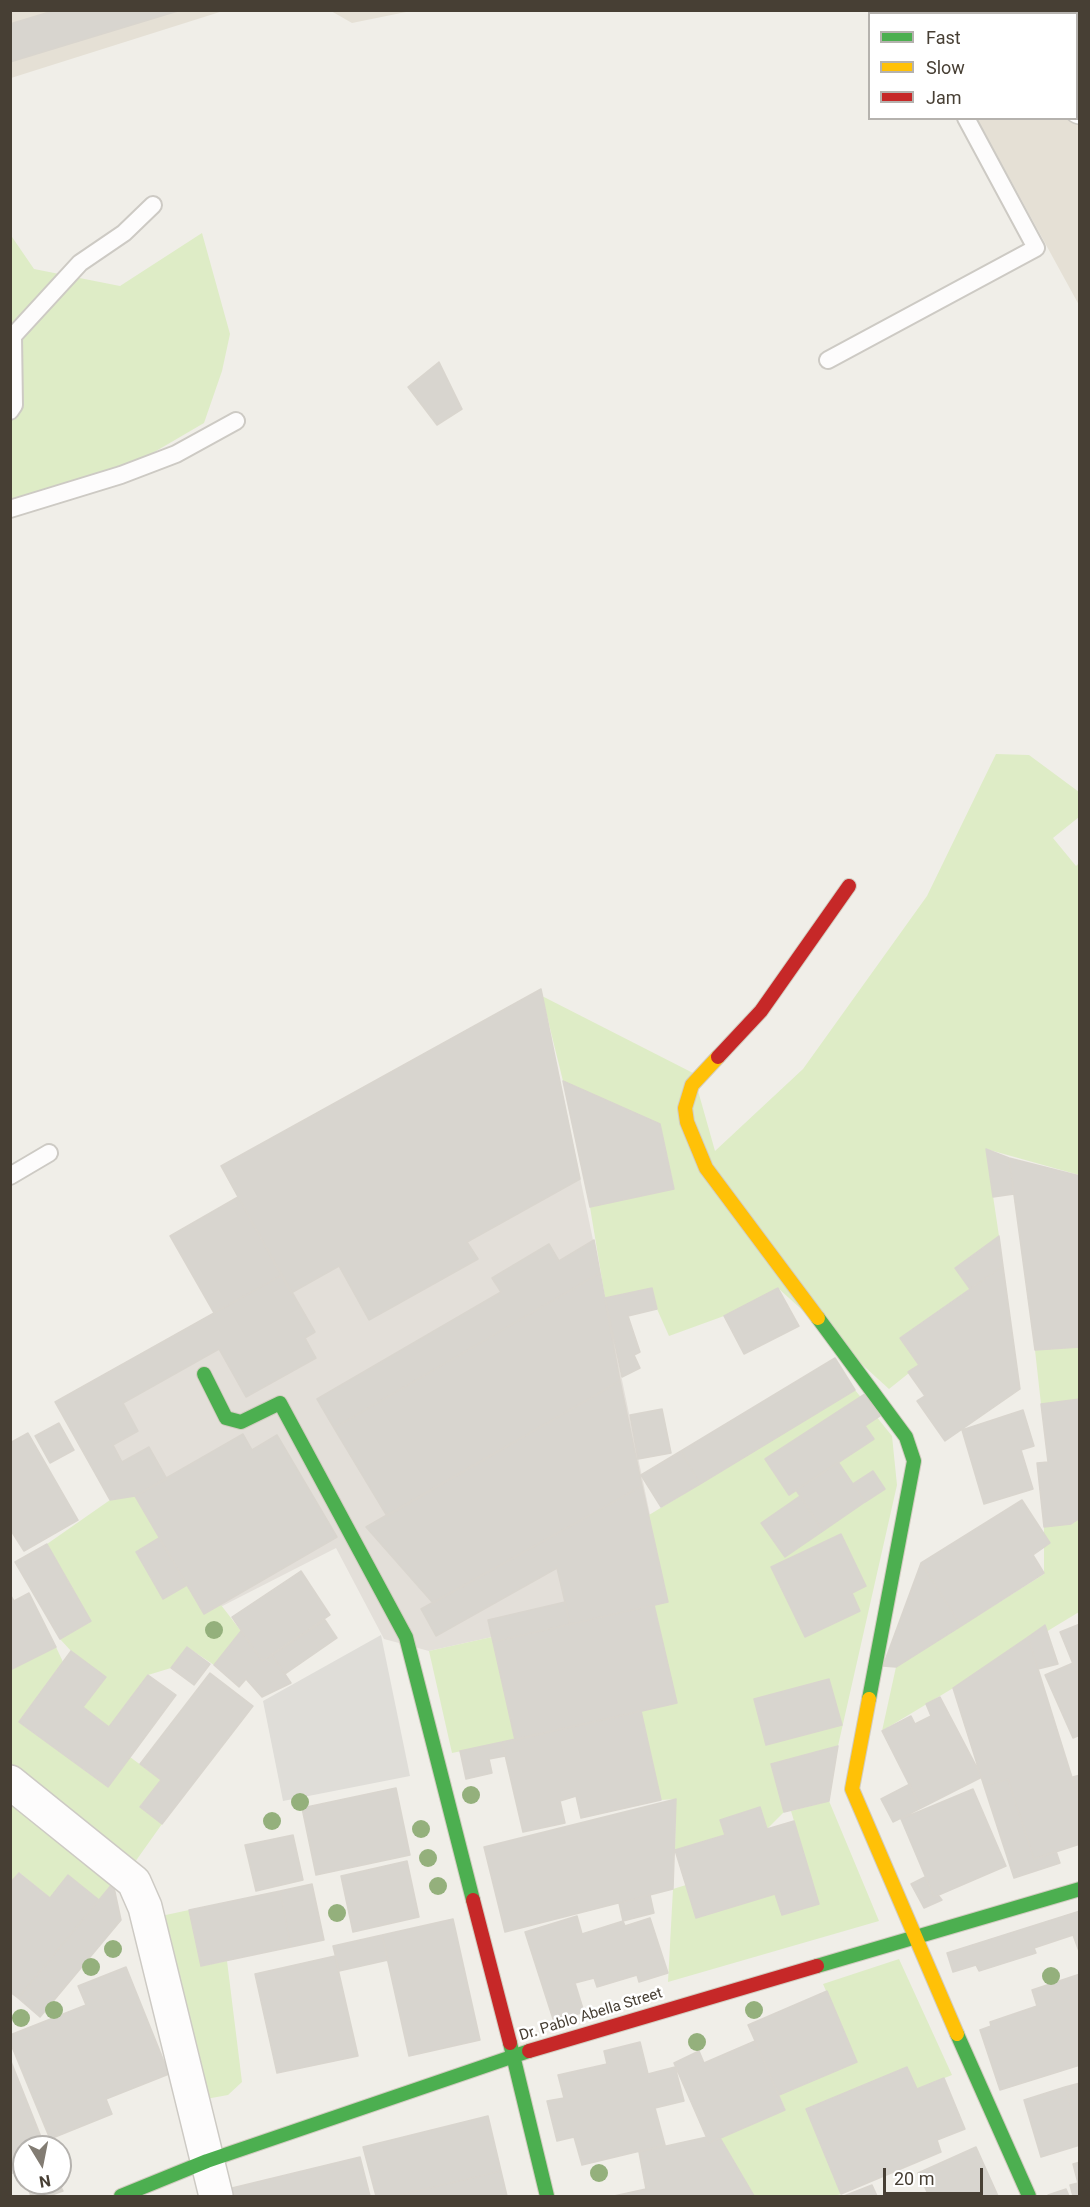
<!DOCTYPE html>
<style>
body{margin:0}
#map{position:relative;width:1090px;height:2207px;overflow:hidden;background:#f0eee8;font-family:Roboto,sans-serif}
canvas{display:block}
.frame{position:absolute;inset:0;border:12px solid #473f34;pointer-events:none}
.legend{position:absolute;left:868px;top:12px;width:210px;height:108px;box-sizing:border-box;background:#fff;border:2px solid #b5b2ae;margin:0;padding:8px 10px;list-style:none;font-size:18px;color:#473f34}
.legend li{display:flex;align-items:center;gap:12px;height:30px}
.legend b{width:30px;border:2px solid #b5b2ae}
.north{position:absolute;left:12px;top:2135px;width:60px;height:60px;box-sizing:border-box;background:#fff;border:2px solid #b5b2ae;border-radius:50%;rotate:170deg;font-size:16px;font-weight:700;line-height:24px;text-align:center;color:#473f34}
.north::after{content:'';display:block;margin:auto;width:21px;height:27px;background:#827c73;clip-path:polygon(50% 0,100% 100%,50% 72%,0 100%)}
.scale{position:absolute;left:883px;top:2168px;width:100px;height:27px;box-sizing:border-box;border:3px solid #473f34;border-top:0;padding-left:8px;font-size:18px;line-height:21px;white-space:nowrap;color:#473f34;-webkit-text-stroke:4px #fff;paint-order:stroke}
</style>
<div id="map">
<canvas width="1090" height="2207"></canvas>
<div class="frame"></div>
<ul class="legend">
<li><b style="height:8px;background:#4caf50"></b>Fast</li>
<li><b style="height:8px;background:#ffc107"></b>Slow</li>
<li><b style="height:8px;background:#c62828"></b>Jam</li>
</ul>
<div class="north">N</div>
<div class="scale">20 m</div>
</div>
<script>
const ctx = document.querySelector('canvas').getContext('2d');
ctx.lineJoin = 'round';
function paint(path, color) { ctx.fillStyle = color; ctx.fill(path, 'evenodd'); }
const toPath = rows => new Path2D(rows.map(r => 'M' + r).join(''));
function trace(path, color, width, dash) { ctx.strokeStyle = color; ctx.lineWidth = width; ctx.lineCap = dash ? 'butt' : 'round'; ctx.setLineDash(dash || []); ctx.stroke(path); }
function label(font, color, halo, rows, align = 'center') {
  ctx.font = font + ' Roboto,sans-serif'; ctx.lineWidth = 5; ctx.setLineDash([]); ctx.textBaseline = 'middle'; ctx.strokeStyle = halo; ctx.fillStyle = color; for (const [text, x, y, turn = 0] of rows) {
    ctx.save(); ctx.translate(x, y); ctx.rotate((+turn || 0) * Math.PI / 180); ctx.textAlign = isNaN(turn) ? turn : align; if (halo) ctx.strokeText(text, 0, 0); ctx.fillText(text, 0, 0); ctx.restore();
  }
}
paint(toPath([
 [11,11,223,11,11,78],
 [331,11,411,11,352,23],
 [919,11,1079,11,1079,305,977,119,1076,118,1076,14,920,14]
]), '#e5e0d5');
paint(toPath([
 [541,989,668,1602,493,1642,492,1637,429,1651,384,1639,336,1548,191,1622,55,1402,281,1275,221,1166]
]), '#e3dfd9');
paint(toPath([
 [202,233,230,334,222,371,204,423,139,461,11,499,10,234,34,269,120,286],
 [996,754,1029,755,1079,792,1079,817,1053,838,1076,866,1079,863,1079,1175,986,1149,999,1236,955,1268,970,1289,900,1338,919,1365,889,1389,778,1288,724,1316,669,1336,657,1309,652,1289,605,1298,590,1207,674,1188,660,1124,563,1081,542,996,693,1073,715,1151,803,1069,927,896],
 [1079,1347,1079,1399,1041,1404,1035,1350],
 [855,1390,892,1436,897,1485,838,1746,771,1764,784,1812,767,1829,760,1808,720,1820,725,1835,675,1850,676,1799,661,1800,641,1711,677,1703,654,1605,668,1602,649,1515],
 [135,1496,159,1538,136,1552,164,1598,187,1585,204,1614,221,1605,241,1631,214,1665,187,1647,171,1668,148,1675,109,1727,83,1707,105,1677,71,1651,60,1639,91,1621,47,1544,110,1500],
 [1079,1518,1079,1612,882,1731,896,1667,1044,1574,1044,1527,1071,1524],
 [492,1637,515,1740,452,1753,429,1651],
 [56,1647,63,1662,19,1722,108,1787,130,1757,161,1780,140,1807,162,1824,135,1862,11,1764,10,1670],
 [829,1801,879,1921,668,1982,673,1889,686,1885,696,1918,775,1894,782,1915,819,1904,791,1811],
 [11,1802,113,1883,99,1900,69,1876,50,1898,20,1873,11,1883],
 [189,1910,201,1966,227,1961,242,2082,228,2095,206,2099,161,1916],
 [899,1959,952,2075,917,2089,907,2067,806,2109,841,2194,834,2196,754,2196,720,2138,785,2109,779,2095,857,2062,823,1984]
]), '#deecc6');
paint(toPath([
 [381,1635,410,1776,283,1801,263,1701]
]), '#dfddd8');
const building = toPath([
 [56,10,181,10,10,62,10,24,56,10],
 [439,362,462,409,437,425,408,387,439,362],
 [541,989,580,1179,467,1242,478,1259,369,1320,339,1266,291,1293,221,1166,541,989],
 [563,1081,660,1124,674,1189,590,1207,563,1081],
 [986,1149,1009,1158,1014,1194,993,1197,986,1149],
 [1009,1158,1080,1176,1080,1347,1035,1350,1009,1158],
 [238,1197,282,1275,214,1313,170,1236,238,1197],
 [999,1236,1003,1266,970,1289,955,1268,999,1236],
 [594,1240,600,1273,334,1428,317,1399,501,1292,492,1278,549,1244,559,1261,594,1240],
 [1003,1266,1020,1389,945,1441,917,1401,925,1396,908,1372,919,1365,900,1338,1003,1266],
 [600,1273,620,1381,387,1516,334,1428,600,1273],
 [282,1275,315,1332,305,1338,316,1358,246,1397,219,1349,123,1403,138,1431,113,1445,122,1462,149,1447,167,1479,135,1496,110,1500,55,1402,282,1275],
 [652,1288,657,1309,628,1316,640,1352,634,1355,640,1368,622,1377,605,1298,652,1288],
 [778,1288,799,1326,744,1354,724,1316,778,1288],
 [835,1358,855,1390,700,1484,681,1451,835,1358],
 [620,1381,642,1486,433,1603,366,1527,620,1381],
 [865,1394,880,1416,865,1426,874,1439,789,1495,765,1459,865,1394],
 [1080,1399,1080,1518,1071,1524,1044,1527,1037,1463,1048,1462,1041,1404,1080,1399],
 [662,1409,671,1453,638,1459,630,1415,662,1409],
 [1023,1410,1034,1446,1021,1450,1033,1489,984,1504,962,1430,1023,1410],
 [59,1423,74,1450,50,1463,35,1436,59,1423],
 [28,1433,78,1520,24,1551,10,1529,10,1443,28,1433],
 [243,1434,252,1450,277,1435,337,1537,204,1614,135,1496,243,1434],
 [681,1451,700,1484,661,1507,641,1475,681,1451],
 [838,1462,865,1502,823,1531,796,1490,838,1462],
 [873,1471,885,1489,865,1502,853,1484,873,1471],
 [642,1486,668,1602,570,1624,557,1568,436,1636,421,1609,642,1486],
 [800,1496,823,1531,785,1557,761,1523,800,1496],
 [1022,1500,1050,1543,1033,1555,1044,1573,961,1626,921,1563,1022,1500],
 [841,1534,866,1586,852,1593,860,1611,805,1637,771,1567,841,1534],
 [159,1538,187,1585,163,1599,136,1552,159,1538],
 [47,1544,91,1621,60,1639,15,1562,47,1544],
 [921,1563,961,1626,896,1667,883,1666,921,1563],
 [301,1571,330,1615,262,1661,232,1617,301,1571],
 [29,1593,56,1647,10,1670,10,1594,14,1601,29,1593],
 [565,1602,570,1624,493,1642,488,1620,565,1602],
 [654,1605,677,1703,515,1740,493,1642,654,1605],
 [325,1620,337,1638,285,1674,272,1655,325,1620],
 [1080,1624,1080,1681,1060,1632,1080,1624],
 [1045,1625,1058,1664,1038,1669,1028,1637,1045,1625],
 [241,1631,262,1661,272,1655,291,1683,262,1697,246,1679,239,1687,214,1665,241,1631],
 [1028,1637,1080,1803,1080,1844,1034,1859,1008,1779,984,1786,953,1688,1028,1637],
 [187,1647,210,1664,194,1685,171,1668,187,1647],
 [71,1651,106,1677,83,1707,109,1727,148,1675,176,1695,108,1787,19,1722,71,1651],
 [1073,1663,1080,1681,1080,1735,1073,1738,1045,1675,1073,1663],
 [210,1673,253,1706,162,1824,140,1807,161,1780,140,1764,210,1673],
 [829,1679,842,1725,766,1745,754,1699,829,1679],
 [940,1697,982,1777,921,1808,882,1731,911,1716,915,1724,931,1716,926,1704,940,1697],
 [641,1711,661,1800,581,1818,576,1796,560,1801,565,1823,523,1832,502,1742,641,1711],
 [502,1742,505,1756,489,1759,492,1773,466,1779,460,1751,502,1742],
 [838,1746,829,1801,784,1812,771,1764,838,1746],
 [1080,1775,1080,1803,1073,1777,1080,1775],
 [1008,1779,1034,1859,1056,1851,1060,1863,1014,1878,984,1786,1008,1779],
 [910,1784,921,1808,893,1822,881,1799,910,1784],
 [396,1788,410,1855,316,1875,302,1808,396,1788],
 [973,1789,1006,1866,934,1897,901,1819,973,1789],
 [676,1799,673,1889,505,1932,484,1847,676,1799],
 [760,1807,767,1829,794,1821,819,1904,782,1915,775,1894,696,1918,675,1850,725,1835,720,1820,760,1807],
 [293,1835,303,1880,256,1891,245,1845,293,1835],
 [407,1861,419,1917,353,1932,341,1876,407,1861],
 [19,1873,50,1898,68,1875,99,1900,18,1998,10,1992,10,1883,19,1873],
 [925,1877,934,1897,938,1895,942,1900,924,1908,911,1884,925,1877],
 [113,1883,121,1920,40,2017,18,1998,113,1883],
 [312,1884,324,1940,291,1947,280,1891,312,1884],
 [280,1891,291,1947,201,1966,189,1910,280,1891],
 [650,1895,654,1913,623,1921,619,1903,650,1895],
 [1080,1911,1080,1954,1073,1935,1034,1948,1036,1953,979,1971,976,1965,953,1972,947,1953,1080,1911],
 [577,1916,582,1934,623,1921,625,1926,650,1918,668,1973,639,1982,637,1975,597,1987,594,1978,575,1983,584,2012,554,2022,525,1932,577,1916],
 [453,1919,480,2040,409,2056,382,1935,453,1919],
 [382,1935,388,1960,339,1971,333,1946,382,1935],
 [335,1956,358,2056,277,2073,255,1974,335,1956],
 [126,1967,169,2074,106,2099,112,2114,50,2139,10,2042,10,2035,86,2005,78,1986,126,1967],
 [1080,1974,1080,2065,1000,2090,980,2030,991,2026,990,2022,1037,2006,1032,1990,1080,1974],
 [827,1991,857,2062,779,2095,748,2025,827,1991],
 [755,2041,785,2110,709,2143,674,2063,699,2051,704,2063,755,2041],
 [640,2042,648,2074,675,2067,684,2101,655,2108,665,2145,582,2165,574,2137,557,2141,547,2101,564,2098,558,2075,607,2064,604,2051,640,2042],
 [10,2059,45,2147,24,2147,24,2178,21,2170,10,2174,10,2059],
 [907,2067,917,2089,944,2078,965,2129,937,2140,941,2152,841,2194,806,2109,907,2067],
 [1080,2083,1080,2136,1065,2087,1080,2083],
 [1065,2087,1080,2136,1080,2145,1041,2157,1024,2100,1065,2087],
 [488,2116,501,2171,396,2196,376,2196,363,2147,488,2116],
 [707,2137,709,2143,720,2138,754,2196,614,2196,646,2189,639,2152,707,2137],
 [976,2147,998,2196,929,2196,918,2173,976,2147],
 [360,2157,370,2196,234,2196,232,2188,360,2157],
 [1080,2162,1080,2196,1073,2196,1070,2185,1078,2183,1073,2164,1080,2162],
 [501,2171,507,2196,396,2196,501,2171],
 [26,2183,59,2183,63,2191,49,2196,31,2196,26,2183],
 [872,2185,877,2196,844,2196,872,2185],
 [1066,2189,1069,2196,1048,2196,1048,2195,1066,2189]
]);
paint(building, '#d8d5cf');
trace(building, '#d9d5ce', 1.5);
const lane = toPath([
 [907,10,909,14],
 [828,360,1036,248,966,118],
 [10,411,14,405,13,336,80,263,124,233,153,205],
 [10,509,121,475,176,454,236,421],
 [10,1176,49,1153]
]);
const street = toPath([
 [1029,10,1031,14],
 [1076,101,1080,107],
 [10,1782,134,1882,145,1907,216,2196]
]);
const fast = toPath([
 [818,1318,906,1437,914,1461,869,1699],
 [204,1374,226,1418,241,1422,280,1403,406,1637,473,1900],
 [817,1966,1080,1889],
 [957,2034,1029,2196],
 [510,2043,547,2196],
 [121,2196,207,2161,529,2051]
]);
const slow = toPath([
 [718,1057,692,1085,685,1108,687,1122,706,1168,818,1318],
 [869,1699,852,1789,957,2034]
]);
const jam = toPath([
 [718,1057,761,1011,849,886],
 [473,1900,510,2043],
 [529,2051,817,1966]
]);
trace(lane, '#cdcac4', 20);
trace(street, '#cdcac4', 36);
trace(fast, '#d2ccc0', 16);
trace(slow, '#d2ccc0', 16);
trace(jam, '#d2ccc0', 16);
trace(lane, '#fdfcfc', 16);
trace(street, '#fdfcfc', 33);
trace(fast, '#4caf50', 14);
trace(slow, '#ffc107', 14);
trace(jam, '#c62828', 14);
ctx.fillStyle = '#94b07c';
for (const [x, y] of [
 [214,1630],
 [471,1795],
 [300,1802],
 [272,1821],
 [421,1829],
 [428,1858],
 [438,1886],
 [337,1913],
 [113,1949],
 [91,1967],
 [1051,1976],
 [54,2010],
 [754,2010],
 [21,2018],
 [697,2042],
 [599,2173]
]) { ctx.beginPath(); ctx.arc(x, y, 9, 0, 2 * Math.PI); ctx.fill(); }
label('15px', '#473f34', '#fff', [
 ["Dr. Pablo Abella Street",591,2015,-17]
]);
</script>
